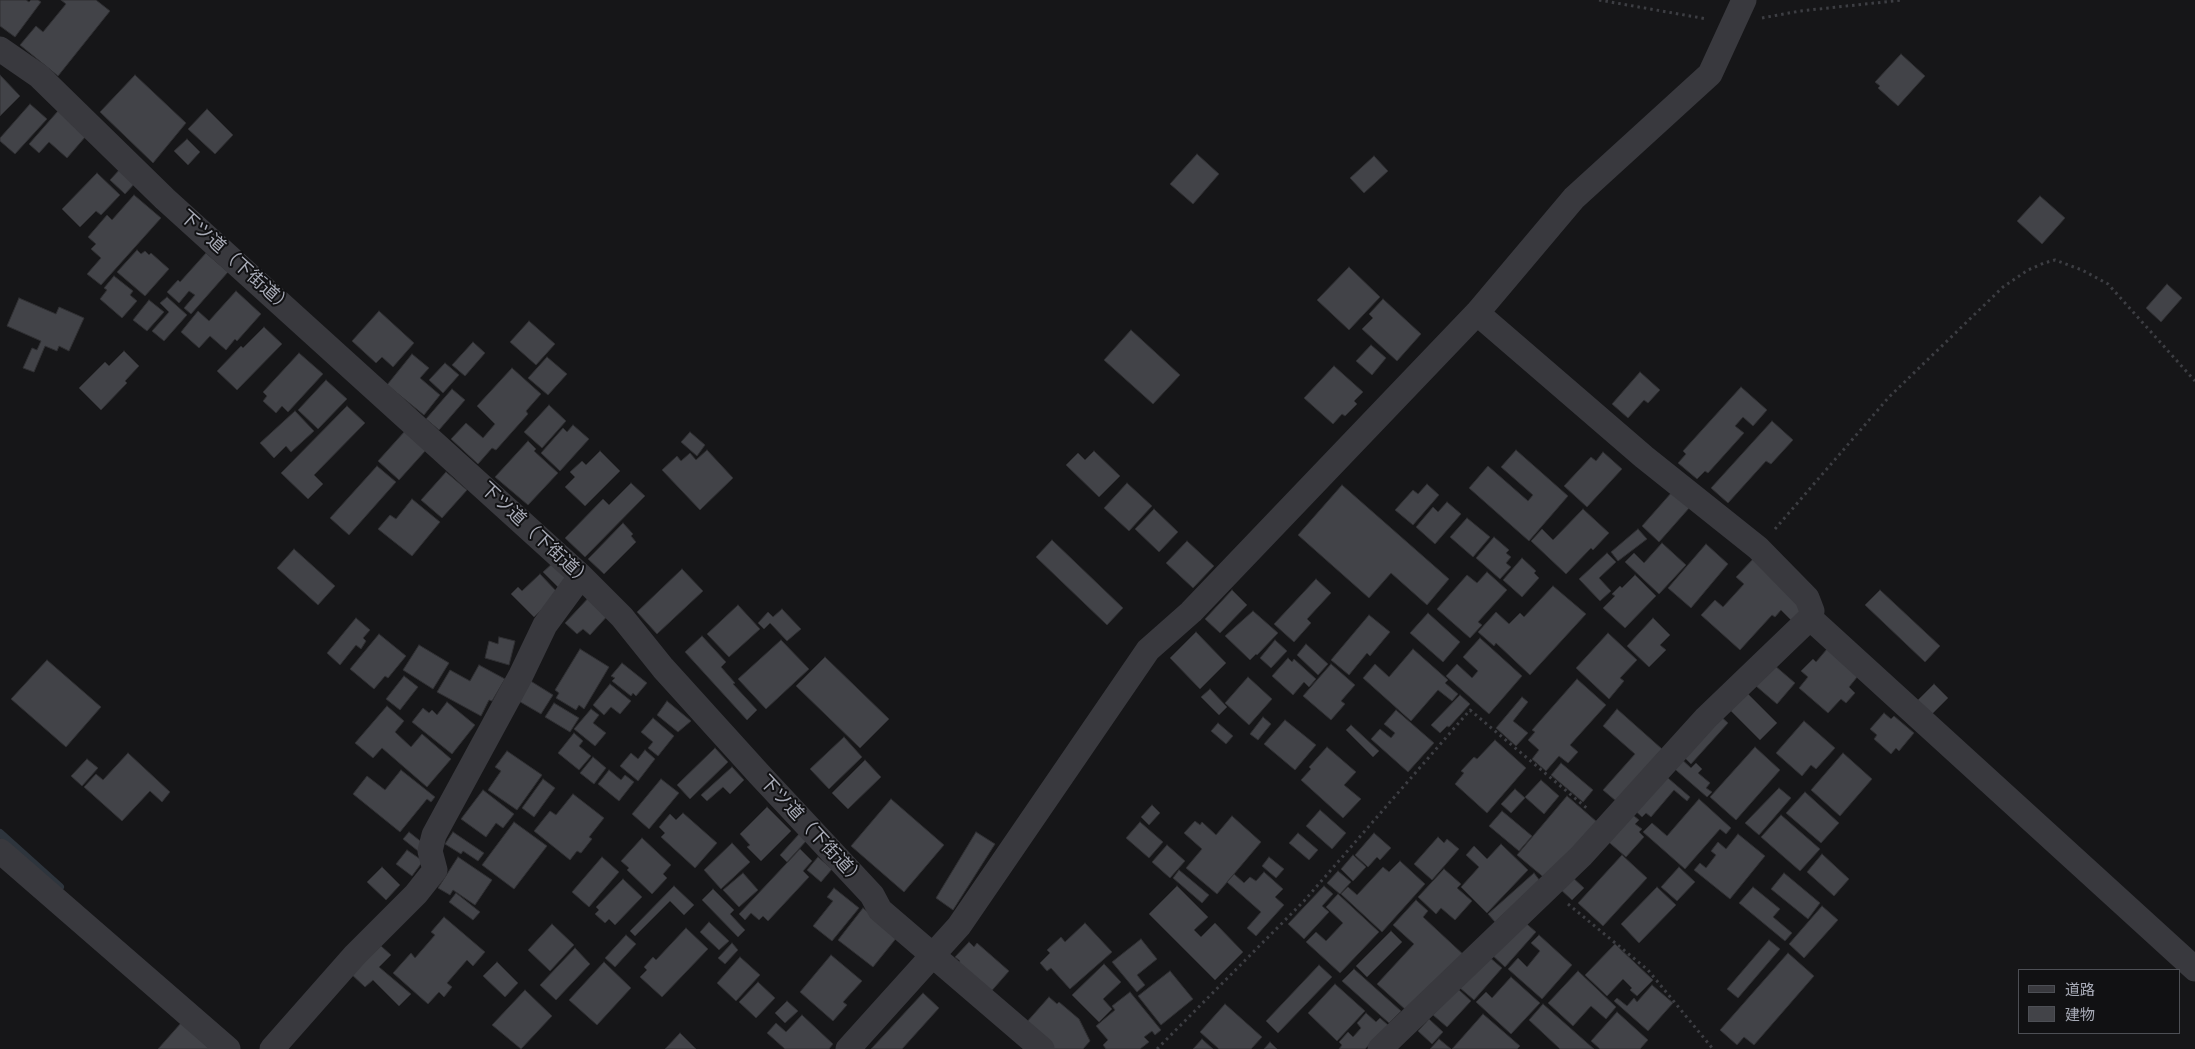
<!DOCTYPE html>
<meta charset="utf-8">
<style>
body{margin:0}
#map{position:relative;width:2195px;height:1049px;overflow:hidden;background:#161618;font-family:"IBM Plex Sans","Noto Sans JP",sans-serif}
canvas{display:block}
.legend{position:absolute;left:2018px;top:969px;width:162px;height:65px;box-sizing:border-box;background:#111113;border:1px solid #4d4f55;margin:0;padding:6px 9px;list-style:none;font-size:15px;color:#a8abb7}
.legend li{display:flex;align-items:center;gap:10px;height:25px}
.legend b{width:25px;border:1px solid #4d4f55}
</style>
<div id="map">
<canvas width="2195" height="1049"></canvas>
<ul class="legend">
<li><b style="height:6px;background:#39393e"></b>道路</li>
<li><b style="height:14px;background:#424348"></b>建物</li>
</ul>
</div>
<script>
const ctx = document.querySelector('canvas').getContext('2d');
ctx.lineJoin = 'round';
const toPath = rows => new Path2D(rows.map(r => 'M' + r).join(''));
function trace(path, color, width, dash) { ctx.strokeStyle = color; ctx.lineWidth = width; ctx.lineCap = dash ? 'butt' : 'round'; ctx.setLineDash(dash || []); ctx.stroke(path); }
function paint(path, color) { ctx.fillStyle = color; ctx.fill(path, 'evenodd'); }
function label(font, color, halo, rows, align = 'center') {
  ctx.font = font + ' "IBM Plex Sans","Noto Sans JP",sans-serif'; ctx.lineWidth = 4; ctx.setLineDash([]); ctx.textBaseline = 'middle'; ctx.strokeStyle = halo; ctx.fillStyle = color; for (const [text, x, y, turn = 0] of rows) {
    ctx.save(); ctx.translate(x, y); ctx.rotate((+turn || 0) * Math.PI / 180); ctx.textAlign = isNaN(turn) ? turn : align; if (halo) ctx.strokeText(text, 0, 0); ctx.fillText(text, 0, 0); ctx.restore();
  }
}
trace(toPath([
 [0,833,60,887]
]), '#2e353d', 8);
const building = toPath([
 [0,0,26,0,29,2,31,0,38,0,41,2,15,37,0,26,0,0],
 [61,0,96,0,110,11,58,76,20,45,36,26,43,32,66,4,61,0],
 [1901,54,1925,76,1898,106,1878,88,1880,86,1875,82,1901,54],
 [0,75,20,96,0,116,0,75],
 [135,75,186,123,153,163,100,112,135,75],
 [30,104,47,119,15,154,0,141,0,138,30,104],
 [207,109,233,135,215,154,188,129,207,109],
 [58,111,86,136,67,158,49,142,39,153,29,144,58,111],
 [187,139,200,152,188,165,174,151,187,139],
 [1197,154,1219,174,1193,204,1170,184,1197,154],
 [1374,156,1388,171,1364,193,1350,178,1374,156],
 [121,168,136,182,125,194,110,180,121,168],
 [97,173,120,195,101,215,96,211,80,227,62,209,97,173],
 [134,195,161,218,101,285,87,274,101,258,91,249,96,244,88,237,107,215,112,220,134,195],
 [2040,196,2065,218,2042,244,2017,221,2040,196],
 [137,250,141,254,145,251,149,255,151,253,169,269,145,296,117,272,137,250],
 [206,253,228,272,191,314,184,308,195,295,189,291,179,303,167,292,178,280,180,282,206,253],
 [1349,267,1380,297,1349,330,1317,300,1349,267],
 [114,276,133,291,130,295,137,301,122,318,100,299,107,290,104,288,114,276],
 [2167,284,2182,298,2161,322,2146,308,2167,284],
 [236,291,261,314,237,341,235,339,226,350,210,336,199,348,181,332,198,311,209,321,236,291],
 [167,297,187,315,164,341,152,331,169,312,160,303,167,297],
 [19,298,56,314,59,307,84,318,69,351,59,346,57,351,45,346,34,372,23,368,32,348,37,350,41,341,7,326,19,298],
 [1383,299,1421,334,1397,361,1362,329,1373,318,1369,314,1383,299],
 [149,300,164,312,147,331,133,320,149,300],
 [379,311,414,343,393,367,382,357,376,363,352,341,379,311],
 [529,321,555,344,536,365,510,342,529,321],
 [264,327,282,344,237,390,217,371,241,346,243,348,264,327],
 [1131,330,1180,375,1153,404,1104,360,1131,330],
 [473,342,485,353,465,376,452,365,473,342],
 [1371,345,1386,358,1372,375,1356,361,1371,345],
 [124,351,139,366,125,381,127,383,101,410,79,388,105,362,109,366,124,351],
 [299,353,323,374,288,412,282,406,276,413,263,401,267,396,263,392,299,353],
 [412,354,429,368,420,378,440,395,424,415,387,385,412,354],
 [547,357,567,374,548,395,528,378,547,357],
 [445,363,459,375,443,393,429,380,445,363],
 [1334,366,1363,392,1354,401,1357,404,1345,416,1342,414,1333,424,1304,398,1334,366],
 [512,368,541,394,526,411,528,414,496,450,492,448,478,464,451,439,466,423,483,438,495,424,477,406,512,368],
 [1640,372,1660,390,1648,403,1644,400,1628,418,1612,404,1640,372],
 [326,380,347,399,318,429,298,410,326,380],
 [1741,387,1767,410,1753,426,1743,417,1735,426,1744,433,1708,473,1705,471,1697,479,1678,463,1686,454,1683,451,1741,387],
 [452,389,465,400,439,430,426,419,452,389],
 [549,405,566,421,542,448,524,432,549,405],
 [347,406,365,423,314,475,323,484,308,499,281,473,347,406],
 [295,411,314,431,291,452,286,446,274,458,260,443,295,411],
 [1772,421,1793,440,1771,464,1766,461,1728,503,1711,488,1772,421],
 [573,425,589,439,560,471,541,453,563,428,567,432,573,425],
 [405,431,426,450,399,480,378,461,405,431],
 [690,432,705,445,697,456,681,442,690,432],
 [528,441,536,449,534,451,558,473,528,505,495,477,528,441],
 [707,450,733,478,700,510,662,470,677,456,681,461,690,453,696,460,707,450],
 [1516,450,1568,496,1529,541,1469,488,1488,466,1528,501,1533,495,1501,467,1516,450],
 [600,451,620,471,585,506,565,487,575,477,570,472,582,461,586,465,600,451],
 [1094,451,1120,476,1099,497,1066,465,1078,453,1085,460,1094,451],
 [1603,452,1622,469,1587,507,1564,486,1591,457,1596,461,1603,452],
 [377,466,396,482,349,535,330,518,377,466],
 [446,472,467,490,442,518,421,500,446,472],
 [631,483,645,496,585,557,565,538,603,499,609,505,631,483],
 [1127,483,1152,506,1129,531,1104,508,1127,483],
 [1427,484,1439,495,1413,525,1395,510,1413,490,1418,494,1427,484],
 [1342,485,1449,579,1427,605,1391,573,1369,598,1298,535,1342,485],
 [1672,492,1690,507,1659,542,1642,526,1672,492],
 [412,499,440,522,412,556,378,529,390,515,396,519,412,499],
 [1447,502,1461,514,1435,544,1416,527,1433,507,1438,512,1447,502],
 [1154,509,1178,532,1159,552,1135,529,1154,509],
 [1583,509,1609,533,1593,550,1591,548,1566,574,1531,541,1542,529,1553,540,1583,509],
 [1467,518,1490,537,1473,557,1450,537,1467,518],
 [623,523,633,534,631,536,636,542,604,574,588,559,623,523],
 [1638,529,1647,539,1618,561,1611,552,1638,529],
 [1494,537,1509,550,1506,553,1511,557,1506,563,1511,567,1500,579,1476,558,1494,537],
 [1052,540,1123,608,1107,625,1036,557,1052,540],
 [1187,541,1214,566,1193,588,1166,563,1187,541],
 [1662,543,1686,565,1659,594,1625,562,1634,553,1644,563,1662,543],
 [1706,544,1728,564,1691,608,1668,588,1706,544],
 [294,549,335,586,318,605,277,568,294,549],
 [1607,553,1616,562,1599,578,1611,591,1600,601,1579,579,1607,553],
 [1522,558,1536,571,1534,573,1539,578,1522,597,1503,580,1522,558],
 [1754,558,1808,606,1793,622,1781,610,1775,617,1772,615,1740,650,1701,615,1715,600,1723,607,1744,584,1736,577,1754,558],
 [554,562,568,577,558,587,543,572,554,562],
 [682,569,703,591,657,634,637,612,682,569],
 [1487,572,1507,590,1478,622,1482,625,1470,638,1437,609,1467,575,1477,583,1487,572],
 [540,574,558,593,534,617,511,594,518,587,522,591,540,574],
 [1635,575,1656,596,1625,628,1603,608,1615,596,1612,594,1620,586,1622,588,1635,575],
 [1316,579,1331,593,1307,619,1311,623,1294,642,1274,624,1316,579],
 [1553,586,1586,614,1530,675,1496,643,1494,646,1478,632,1496,612,1509,624,1520,613,1524,617,1553,586],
 [1232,590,1247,605,1220,633,1205,619,1232,590],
 [1880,590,1940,646,1925,662,1865,605,1880,590],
 [592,594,611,612,590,635,583,629,577,634,565,623,592,594],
 [738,605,760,629,729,657,707,634,738,605],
 [782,609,801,629,787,641,770,623,764,629,758,623,768,612,773,617,782,609],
 [1253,611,1278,633,1257,655,1256,654,1250,660,1225,636,1253,611],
 [1428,613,1460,642,1443,662,1410,633,1428,613],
 [1369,615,1390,632,1370,656,1367,653,1349,675,1331,660,1369,615],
 [356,618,370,630,363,638,366,641,361,649,356,645,340,665,327,653,356,618],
 [1653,618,1670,635,1660,645,1666,650,1649,667,1627,646,1653,618],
 [1196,632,1226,663,1200,689,1170,658,1196,632],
 [1608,633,1637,660,1620,678,1624,681,1609,699,1576,668,1608,633],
 [379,634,406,656,388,678,385,676,374,689,350,669,379,634],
 [702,636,726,662,721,667,735,683,733,684,757,710,747,720,685,652,702,636],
 [499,637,515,641,509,665,485,658,489,641,498,644,499,637],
 [1480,638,1522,676,1489,714,1446,676,1457,664,1472,678,1478,671,1463,657,1480,638],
 [781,640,809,669,766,709,738,679,781,640],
 [1275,640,1287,651,1271,668,1260,658,1275,640],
 [1306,644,1328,664,1318,675,1297,655,1306,644],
 [419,645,449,663,433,689,403,670,419,645],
 [580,649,609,667,584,709,579,705,576,710,556,698,559,693,555,690,580,649],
 [1413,649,1448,680,1445,683,1458,694,1452,701,1438,690,1411,721,1363,678,1375,664,1389,677,1413,649],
 [1827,649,1858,676,1849,687,1855,693,1846,703,1841,699,1828,713,1799,688,1808,677,1801,671,1813,659,1816,662,1827,649],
 [825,657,889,719,860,748,796,686,825,657],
 [1288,658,1292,662,1294,659,1316,679,1309,687,1304,682,1293,695,1272,676,1288,658],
 [47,660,101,707,66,747,11,699,47,660],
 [622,663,647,683,636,696,633,693,631,696,612,681,615,678,611,676,622,663],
 [1331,664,1355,685,1341,701,1345,704,1331,720,1303,696,1331,664],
 [479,665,505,679,492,701,489,700,481,716,437,692,450,670,470,681,479,665],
 [1774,665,1795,683,1777,704,1756,686,1774,665],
 [404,676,418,687,400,710,386,699,404,676],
 [1248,677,1272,699,1249,725,1225,703,1248,677],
 [1577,679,1606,705,1570,745,1578,752,1568,763,1559,756,1546,771,1532,759,1539,750,1528,740,1535,732,1532,730,1577,679],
 [529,680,553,695,541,714,517,700,529,680],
 [610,684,631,701,620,714,611,707,604,715,593,705,610,684],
 [1934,684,1948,698,1930,716,1916,702,1934,684],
 [1210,689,1227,707,1219,715,1201,697,1210,689],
 [1743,689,1777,723,1760,740,1731,711,1743,689],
 [1460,695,1470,704,1449,727,1447,726,1440,733,1431,725,1460,695],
 [1522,697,1528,702,1513,721,1528,733,1516,746,1496,728,1522,697],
 [667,701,691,721,678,732,657,715,667,701],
 [447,702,475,725,452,754,412,722,423,708,429,713,432,710,437,715,447,702],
 [554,703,579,718,570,732,545,717,554,703],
 [387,706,404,721,395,732,411,747,422,734,451,759,427,787,382,748,373,758,355,743,387,706],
 [591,709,599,715,593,723,606,733,595,746,574,729,591,709],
 [1617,709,1662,749,1616,801,1603,790,1635,754,1603,726,1617,709],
 [1396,710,1434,743,1408,772,1371,739,1380,729,1391,738,1395,733,1384,724,1396,710],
 [1717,713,1728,723,1691,764,1680,753,1717,713],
 [1884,713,1891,719,1894,716,1914,733,1899,751,1896,748,1891,754,1874,739,1877,735,1870,729,1884,713],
 [1263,717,1271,724,1258,740,1250,734,1263,717],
 [653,718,674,736,658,756,648,748,653,742,641,732,653,718],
 [1285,720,1316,745,1295,770,1264,744,1285,720],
 [1804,721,1835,748,1816,769,1811,765,1802,776,1776,753,1804,721],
 [1218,723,1233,736,1226,744,1211,731,1218,723],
 [1351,725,1379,751,1373,757,1346,730,1351,725],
 [574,733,583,741,579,746,591,756,579,770,558,753,574,733],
 [844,737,862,757,829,789,810,769,844,737],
 [1495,740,1526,768,1487,813,1455,784,1464,773,1461,771,1474,757,1477,759,1495,740],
 [1327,747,1356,772,1344,785,1361,799,1343,818,1301,780,1311,769,1309,767,1327,747],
 [1755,747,1780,770,1736,820,1710,797,1755,747],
 [715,748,728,762,690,799,677,785,715,748],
 [645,750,655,759,638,781,620,766,631,753,638,759,645,750],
 [507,751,542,775,517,810,488,790,501,771,495,767,507,751],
 [128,753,170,792,162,802,150,791,122,821,84,787,96,774,103,780,128,753],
 [1843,753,1872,779,1840,816,1811,790,1843,753],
 [1677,755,1691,768,1696,763,1702,769,1698,773,1710,783,1706,788,1712,792,1707,797,1669,764,1677,755],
 [593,757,606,768,594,784,580,773,593,757],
 [87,759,98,768,82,786,71,776,87,759],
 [865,760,881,777,848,809,832,793,865,760],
 [1561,763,1593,790,1583,802,1551,775,1561,763],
 [732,767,744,780,730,794,723,787,707,801,701,795,732,767],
 [401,770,435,797,431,802,427,799,400,832,353,794,367,776,385,790,401,770],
 [609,770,621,780,625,775,634,782,619,801,598,784,609,770],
 [1661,772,1690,797,1687,801,1674,790,1651,817,1646,813,1642,817,1631,807,1661,772],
 [543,779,555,788,534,817,522,808,543,779],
 [661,779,679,793,649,829,632,814,661,779],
 [1541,780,1559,796,1544,814,1525,797,1541,780],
 [1779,788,1791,798,1759,835,1745,823,1779,788],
 [1515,789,1525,798,1511,813,1501,804,1515,789],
 [483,790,514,814,503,828,496,823,486,837,461,819,483,790],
 [1805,792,1839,823,1821,843,1786,813,1805,792],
 [573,794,604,818,589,837,592,839,581,853,577,851,570,860,534,831,550,811,556,815,573,794],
 [1567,796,1604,828,1547,880,1517,855,1567,796],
 [891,799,944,845,904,892,851,846,891,799],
 [1699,799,1731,828,1726,834,1720,829,1685,869,1643,832,1652,823,1667,836,1699,799],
 [1152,805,1160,813,1149,825,1141,817,1152,805],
 [767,807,791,831,761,861,747,847,750,845,740,834,767,807],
 [1320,810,1346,833,1332,849,1306,826,1320,810],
 [1502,811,1532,836,1519,851,1489,826,1502,811],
 [1628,811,1639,820,1635,824,1642,829,1639,832,1644,837,1626,857,1604,838,1628,811],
 [683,813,717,843,695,868,661,837,665,833,659,827,670,814,676,820,683,813],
 [1781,815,1820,849,1800,871,1761,837,1781,815],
 [1232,816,1261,842,1217,894,1186,868,1202,849,1184,833,1195,821,1200,825,1202,822,1216,835,1232,816],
 [514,822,547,846,514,889,482,865,514,822],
 [1140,822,1163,842,1149,858,1126,838,1140,822],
 [409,832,424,844,418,851,403,839,409,832],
 [453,832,484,853,478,861,463,851,461,854,445,844,453,832],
 [976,832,995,844,953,910,936,898,976,832],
 [800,833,807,840,787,862,780,855,800,833],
 [1298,833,1318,850,1309,860,1289,843,1298,833],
 [1374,833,1391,848,1380,860,1377,857,1368,867,1355,855,1374,833],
 [1738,834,1765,856,1730,899,1694,870,1700,863,1706,868,1716,855,1711,851,1718,842,1726,849,1738,834],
 [1438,837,1444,843,1447,839,1459,849,1432,880,1414,864,1438,837],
 [642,838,671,865,663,874,667,878,652,894,627,870,629,868,621,861,642,838],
 [732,843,750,862,721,889,704,870,732,843],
 [1501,844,1528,870,1487,913,1461,887,1479,867,1466,855,1474,846,1487,859,1501,844],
 [1167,845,1185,861,1170,878,1152,862,1167,845],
 [800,849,812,861,803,871,809,877,768,921,763,916,759,920,751,913,745,920,739,914,800,849],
 [407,850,423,861,412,876,396,864,407,850],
 [1822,854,1849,879,1834,896,1807,872,1822,854],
 [1353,855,1366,867,1353,881,1341,869,1353,855],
 [1622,855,1647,878,1603,926,1578,903,1622,855],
 [458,857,492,880,475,905,453,890,450,895,438,888,458,857],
 [602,857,619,872,589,907,572,892,602,857],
 [818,857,832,869,821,882,807,870,818,857],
 [1269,857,1284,869,1276,878,1262,866,1269,857],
 [1400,861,1425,884,1382,932,1341,894,1348,887,1357,895,1383,867,1389,872,1400,861],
 [382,867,400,885,386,900,367,882,382,867],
 [1679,867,1695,882,1677,901,1661,887,1679,867],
 [1444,869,1461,884,1457,888,1472,901,1455,920,1441,908,1436,914,1418,897,1444,869],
 [1179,870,1209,895,1202,903,1173,878,1179,870],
 [1338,871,1351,882,1340,894,1327,883,1338,871],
 [1264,872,1283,889,1275,897,1284,905,1256,936,1247,928,1261,912,1227,882,1234,874,1244,883,1250,877,1256,881,1264,872],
 [743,873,758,890,739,907,723,890,743,873],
 [1534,873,1540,881,1495,922,1488,914,1534,873],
 [1784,873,1820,903,1808,919,1771,889,1784,873],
 [1571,876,1584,888,1572,900,1559,888,1571,876],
 [623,879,642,897,615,925,609,919,605,923,595,914,599,910,596,907,623,879],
 [674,886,694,905,684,915,670,901,635,936,630,931,674,886],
 [1177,886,1208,917,1194,930,1201,937,1215,923,1243,952,1215,980,1149,914,1177,886],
 [1324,886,1333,894,1322,906,1329,912,1304,939,1288,924,1324,886],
 [1657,887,1676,905,1639,943,1621,924,1657,887],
 [1753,887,1780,909,1773,917,1792,933,1785,941,1739,903,1753,887],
 [834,888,859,908,832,941,813,926,833,901,827,897,834,888],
 [713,889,734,910,730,914,745,930,738,937,702,900,713,889],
 [456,893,480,912,473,920,449,902,456,893],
 [1338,894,1379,932,1340,973,1306,942,1316,932,1326,941,1343,923,1326,907,1338,894],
 [1416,900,1428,911,1423,917,1466,957,1407,1011,1377,984,1414,944,1393,925,1416,900],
 [1822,906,1838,920,1804,958,1789,944,1822,906],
 [863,908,898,936,873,967,838,940,863,908],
 [444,917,485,952,473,966,467,960,447,983,452,987,444,997,439,992,428,1004,393,973,411,953,415,958,435,935,431,932,444,917],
 [1521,919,1536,932,1505,967,1491,954,1521,919],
 [709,922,729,941,719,950,700,932,709,922],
 [1085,923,1112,952,1070,989,1051,968,1047,971,1040,963,1050,953,1047,950,1061,937,1065,942,1085,923],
 [552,924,574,945,550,971,528,950,552,924],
 [686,928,708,949,662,997,640,977,647,970,644,967,653,957,656,960,686,928],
 [1391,931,1402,942,1367,977,1356,966,1391,931],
 [626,935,636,944,615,967,605,958,626,935],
 [1539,935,1572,965,1542,999,1508,969,1518,958,1527,967,1540,951,1531,943,1539,935],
 [1141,939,1157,959,1137,975,1145,985,1137,992,1112,962,1141,939],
 [1769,940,1780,949,1738,998,1727,989,1769,940],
 [969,942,974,947,977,943,1009,971,988,995,955,967,960,961,955,957,969,942],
 [732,943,738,950,725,964,718,958,732,943],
 [1615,944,1653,980,1637,996,1630,990,1632,988,1623,979,1607,996,1585,975,1615,944],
 [381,946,391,955,379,967,411,994,399,1006,373,980,365,987,350,973,381,946],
 [575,948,590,964,556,1000,540,985,575,948],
 [1788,953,1814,976,1754,1045,1744,1037,1737,1045,1720,1030,1788,953],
 [831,955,862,981,843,1002,847,1005,833,1021,800,992,831,955],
 [1488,956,1502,968,1474,1000,1460,988,1488,956],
 [740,957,760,975,736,1001,717,983,740,957],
 [497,962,518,983,505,997,483,976,497,962],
 [604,962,631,988,597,1025,569,1000,604,962],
 [1104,964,1121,982,1103,999,1112,1009,1099,1022,1072,995,1104,964],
 [1319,965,1332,977,1278,1033,1266,1021,1319,965],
 [1354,969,1401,1011,1389,1023,1342,981,1354,969],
 [1170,971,1193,999,1161,1025,1138,996,1170,971],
 [1578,971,1616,1007,1606,1019,1591,1006,1573,1026,1548,1003,1578,971],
 [1511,977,1540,1003,1511,1034,1476,1002,1486,992,1492,998,1511,977],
 [758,982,775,998,756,1018,739,1002,758,982],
 [1335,984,1365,1011,1337,1041,1308,1013,1335,984],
 [1652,985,1673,1003,1648,1031,1614,1001,1617,998,1627,1006,1634,998,1637,1002,1652,985],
 [1457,988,1471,1001,1447,1027,1433,1015,1457,988],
 [525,990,552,1016,521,1049,492,1025,525,990],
 [1130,992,1161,1030,1155,1035,1152,1031,1144,1037,1149,1042,1140,1049,1106,1049,1103,1045,1108,1040,1096,1026,1115,1010,1112,1006,1130,992],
 [923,993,939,1008,902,1049,871,1049,923,993],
 [1049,997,1057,1004,1059,1002,1079,1019,1090,1041,1083,1049,1053,1049,1025,1024,1049,997],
 [787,1001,798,1011,785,1023,775,1013,787,1001],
 [1225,1004,1262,1037,1251,1049,1219,1049,1200,1032,1225,1004],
 [1543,1004,1594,1049,1560,1049,1529,1020,1543,1004],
 [1617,1012,1648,1040,1640,1049,1600,1049,1591,1041,1617,1012],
 [1366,1013,1376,1022,1380,1018,1388,1025,1365,1049,1339,1049,1342,1045,1339,1042,1348,1032,1353,1037,1361,1028,1357,1023,1366,1013],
 [1483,1014,1520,1046,1517,1049,1452,1049,1483,1014],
 [802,1015,833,1044,829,1049,785,1049,767,1033,776,1023,786,1032,802,1015],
 [1429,1019,1443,1032,1432,1044,1418,1031,1429,1019],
 [181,1023,210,1049,158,1049,181,1023],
 [680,1033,696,1049,665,1049,680,1033],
 [1202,1039,1213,1049,1193,1049,1202,1039],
 [1439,1039,1451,1049,1430,1049,1439,1039],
 [1270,1042,1277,1049,1264,1049,1270,1042]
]);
paint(building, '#424348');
trace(building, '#303033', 1);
trace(toPath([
 [1599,0,1707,19],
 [1762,18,1800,11,1903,0],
 [1775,529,1889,397,2003,287,2028,270,2044,263,2055,260,2082,270,2108,284,2195,381],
 [1568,904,1648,970,1713,1049],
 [1157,1049,1304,901,1470,710,1589,810]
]), '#3d3e43', 3, [2.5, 4]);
trace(toPath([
 [0,49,39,76,165,199,581,576,622,617,663,668,759,774,872,895,880,910,1042,1049],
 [1810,618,2195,969],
 [0,851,228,1049],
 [272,1049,355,955,416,894,435,870,430,851,434,835,521,675,545,625,581,576],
 [848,1049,959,926,1148,650,1191,612,1477,313,1574,198,1710,74,1744,0],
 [1380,1049,1581,856,1706,718,1810,618,1812,611,1807,598,1758,548,1644,457,1477,313]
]), '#39393e', 25);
label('18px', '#a8abb7', '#111113', [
 ["下ツ道（下街道）",236,262,42],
 ["下ツ道（下街道）",536,535,43],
 ["下ツ道（下街道）",812,831,47]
]);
</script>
